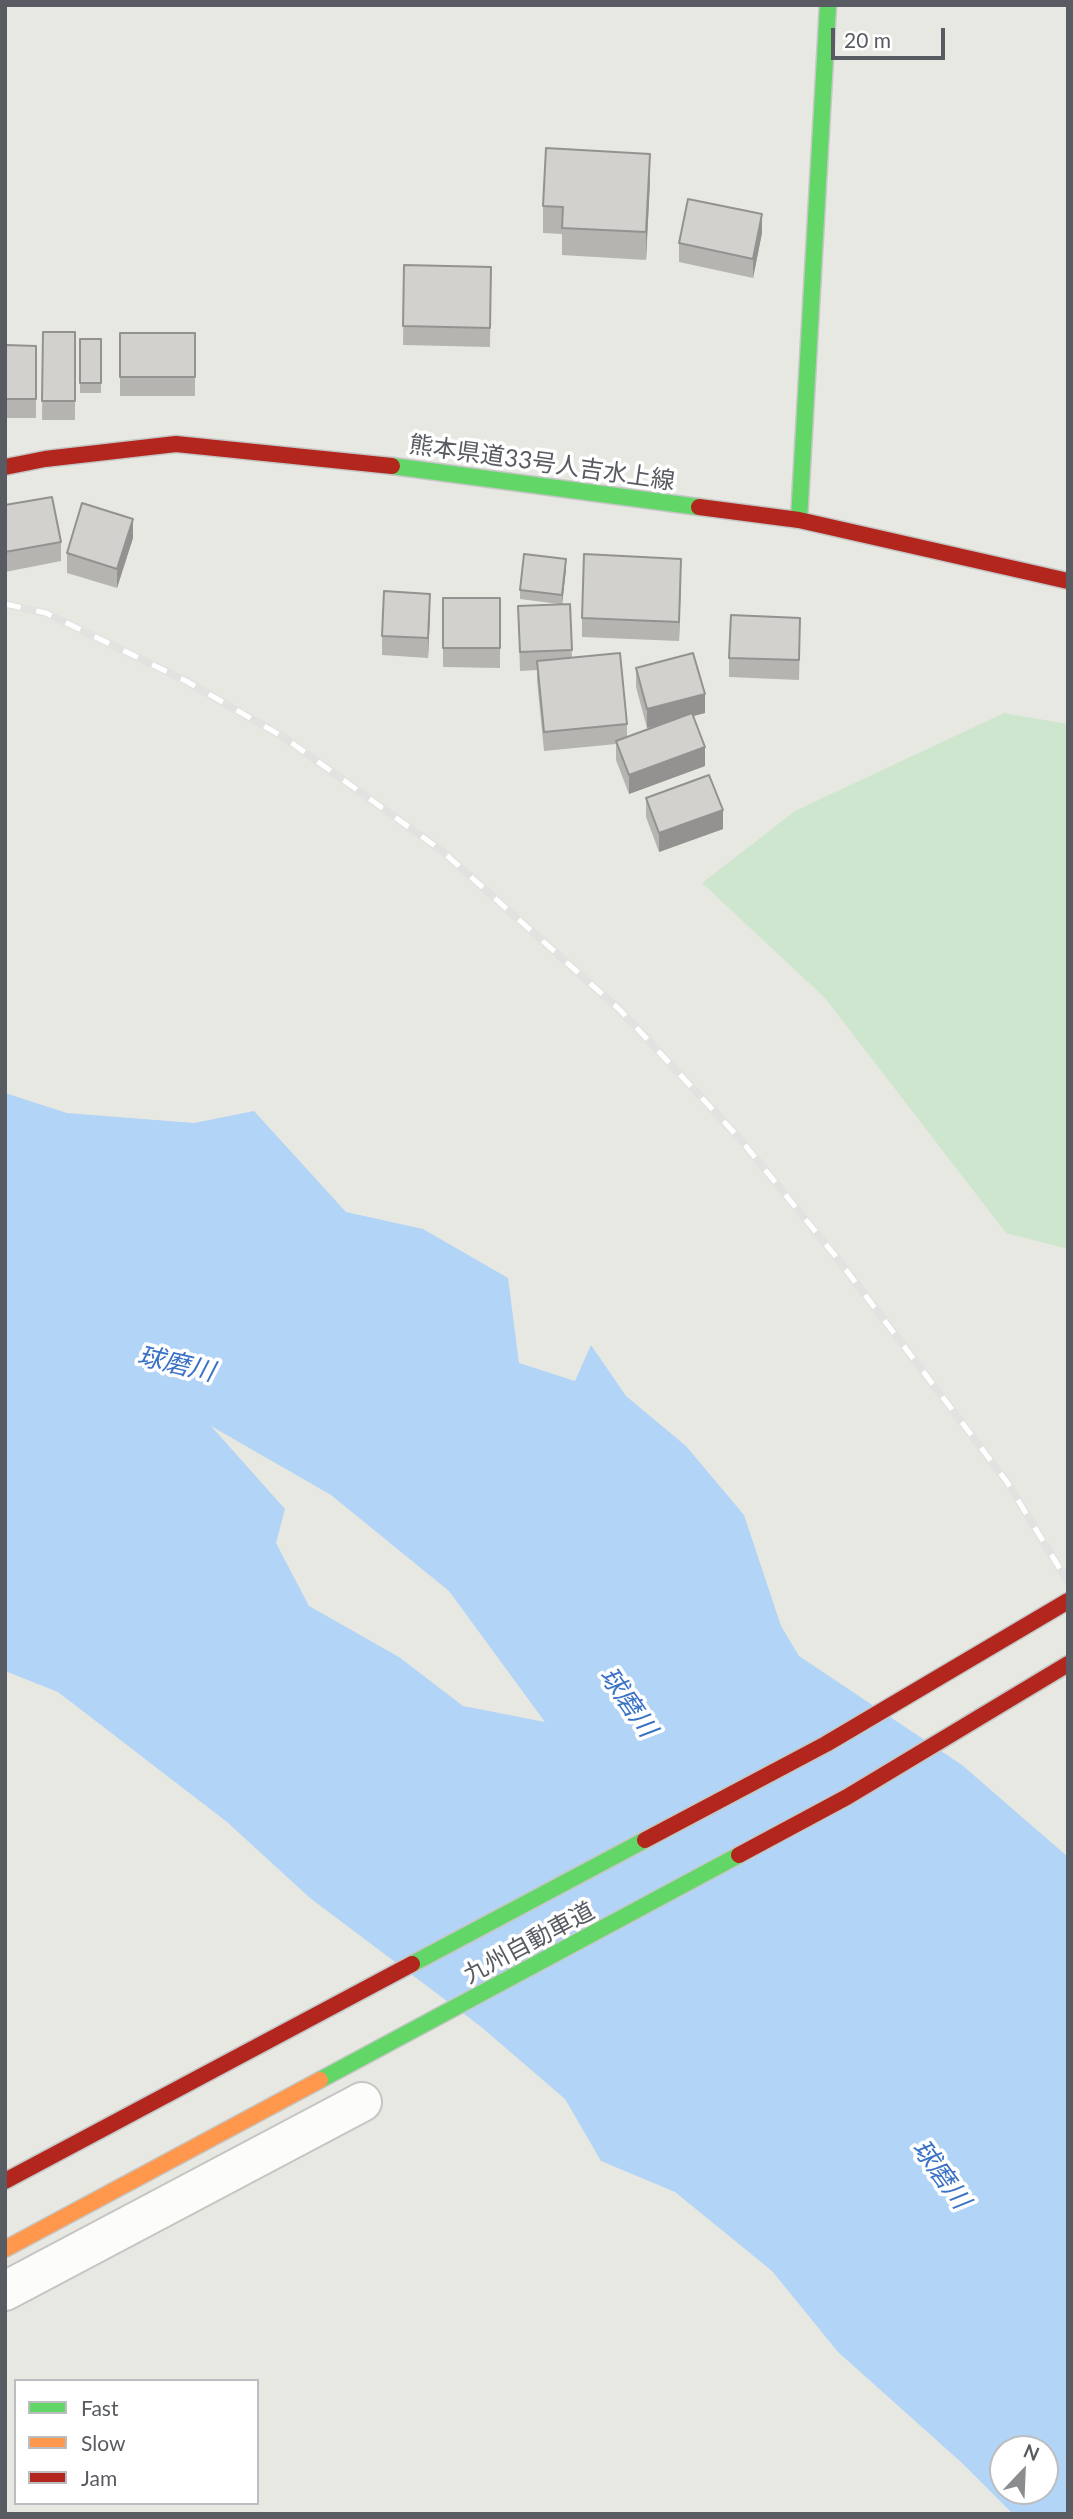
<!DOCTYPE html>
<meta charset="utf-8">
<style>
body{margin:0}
#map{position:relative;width:1073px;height:2519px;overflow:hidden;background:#e8e8e2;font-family:Lato,sans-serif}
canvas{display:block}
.frame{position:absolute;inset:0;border:7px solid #585b61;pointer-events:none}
.legend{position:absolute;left:14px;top:2379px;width:245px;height:126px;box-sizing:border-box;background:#fff;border:2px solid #bcbdc0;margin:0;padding:9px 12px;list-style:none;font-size:21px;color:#585b61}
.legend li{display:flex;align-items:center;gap:14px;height:35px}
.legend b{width:35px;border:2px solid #bcbdc0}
.north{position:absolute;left:989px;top:2435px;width:70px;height:70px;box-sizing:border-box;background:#fff;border:2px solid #bcbdc0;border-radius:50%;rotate:23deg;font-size:19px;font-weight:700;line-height:28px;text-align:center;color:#585b61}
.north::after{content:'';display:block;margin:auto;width:24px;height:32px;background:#8a8c8e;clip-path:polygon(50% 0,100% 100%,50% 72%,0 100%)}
.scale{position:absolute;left:831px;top:28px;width:114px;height:32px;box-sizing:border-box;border:4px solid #585b61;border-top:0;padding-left:9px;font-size:21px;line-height:24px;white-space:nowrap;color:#585b61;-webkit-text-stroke:5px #fff;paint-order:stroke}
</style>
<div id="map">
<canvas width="1073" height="2519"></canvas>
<div class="frame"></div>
<ul class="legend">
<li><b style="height:9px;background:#63d668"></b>Fast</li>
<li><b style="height:9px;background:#ff974d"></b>Slow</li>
<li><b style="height:9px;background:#b3261e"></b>Jam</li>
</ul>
<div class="north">N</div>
<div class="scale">20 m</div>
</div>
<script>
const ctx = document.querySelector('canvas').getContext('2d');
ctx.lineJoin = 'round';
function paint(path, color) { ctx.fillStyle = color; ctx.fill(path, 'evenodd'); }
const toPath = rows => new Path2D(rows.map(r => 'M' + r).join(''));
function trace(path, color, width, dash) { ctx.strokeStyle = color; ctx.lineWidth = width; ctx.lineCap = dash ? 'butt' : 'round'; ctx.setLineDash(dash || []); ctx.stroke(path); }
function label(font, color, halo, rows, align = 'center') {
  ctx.font = font + ' Lato,"Noto Sans JP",sans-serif'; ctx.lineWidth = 7; ctx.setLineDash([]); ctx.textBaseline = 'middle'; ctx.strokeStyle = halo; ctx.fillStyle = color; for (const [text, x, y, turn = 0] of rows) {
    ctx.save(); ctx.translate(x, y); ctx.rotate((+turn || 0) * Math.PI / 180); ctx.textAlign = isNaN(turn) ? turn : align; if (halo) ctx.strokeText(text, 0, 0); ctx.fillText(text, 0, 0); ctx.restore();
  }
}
paint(toPath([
 [1004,713,1068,724,1068,1249,1006,1233,825,998,702,883,795,811]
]), '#cee6ce');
paint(toPath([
 [5,1093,67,1113,194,1123,254,1111,346,1212,423,1229,508,1278,519,1363,575,1381,591,1345,626,1396,686,1446,744,1515,781,1626,799,1656,962,1765,1068,1857,1068,2514,1013,2514,962,2463,838,2352,772,2271,675,2192,601,2161,565,2099,480,2026,310,1898,227,1822,58,1692,5,1671],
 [211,1426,331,1495,449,1591,545,1722,463,1706,399,1657,309,1606,276,1543,285,1509],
 [1003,2449,1045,2449,1045,2491,1003,2491]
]), '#b2d4f6');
const street = toPath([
 [5,2291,362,2102]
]);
const fast = toPath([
 [392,466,699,507],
 [799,520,828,5],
 [412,1964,645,1840],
 [320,2080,739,1855]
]);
const slow = toPath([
 [5,2249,320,2080]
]);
const jam = toPath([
 [5,467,45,459,176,444,392,466],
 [699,507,799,520,1068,581],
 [645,1840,826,1744,1068,1601],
 [739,1855,847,1797,1068,1664],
 [5,2181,412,1964]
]);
trace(street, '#c5c6c4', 42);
trace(fast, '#c5c7c6', 19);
trace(slow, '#c5c7c6', 19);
trace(jam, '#c5c7c6', 19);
trace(street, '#fcfcfb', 38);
trace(fast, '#63d668', 16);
trace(slow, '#ff974d', 16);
trace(jam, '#b3261e', 16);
const rail = toPath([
 [5,604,46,613,186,681,285,738,442,851,620,1010,740,1139,837,1258,1007,1482,1068,1582]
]);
trace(rail, '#e2e2e1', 8);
trace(rail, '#fff', 5, [16]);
paint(toPath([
 [650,181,646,260,562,255,562,234,543,233,543,206],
 [762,233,753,278,679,262,679,243],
 [404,265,491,267,490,347,403,345],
 [43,332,75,332,75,420,42,420],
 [120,333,195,333,195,396,120,396],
 [80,339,101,339,101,393,80,393],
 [6,345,36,346,36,418,5,418],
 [5,505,61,542,61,561,5,572],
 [133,538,117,588,67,573,67,553],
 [566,569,562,604,570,604,572,657,627,724,627,737,663,724,647,728,636,687,636,668,705,713,693,716,705,766,629,794,616,760,616,744,544,751,537,680,537,670,520,671,518,606,559,604,520,599,520,590],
 [681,578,679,641,582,637,582,618],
 [443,598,500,598,500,668,443,667],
 [430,613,428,658,382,655,382,636],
 [800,637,799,680,729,677,729,658],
 [646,798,723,829,659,852,646,817]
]), '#b5b4b0');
paint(toPath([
 [650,154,650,181,646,260,646,232],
 [762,214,762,233,753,278,753,259],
 [133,519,133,538,117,588,117,569],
 [566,559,566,569,562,605,562,595],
 [681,559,681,578,679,641,679,622],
 [430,594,430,613,428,658,428,638],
 [705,694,705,713,647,728,647,709],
 [705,747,705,766,629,794,629,775],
 [723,810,723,829,659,852,659,833]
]), '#939290');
const building = toPath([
 [546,148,650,154,646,232,562,228,563,207,543,206,546,148],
 [688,199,762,214,753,259,679,243,688,199],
 [404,265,491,267,490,328,403,326,404,265],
 [43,332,75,332,75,401,42,401,43,332],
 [120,333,195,333,195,377,120,377,120,333],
 [80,339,101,339,101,383,80,383,80,339],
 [6,345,36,346,36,399,5,399,6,345],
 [52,497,61,542,5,552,5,505,52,497],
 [82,503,133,519,117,569,67,553,82,503],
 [524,554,566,559,562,595,520,590,524,554],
 [584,554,681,559,679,622,582,618,584,554],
 [384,591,430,594,428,638,382,636,384,591],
 [443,598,500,598,500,648,443,648,443,598],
 [570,604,572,650,520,652,518,606,570,604],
 [731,615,800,618,799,660,729,658,731,615],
 [620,653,627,724,544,732,537,661,620,653],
 [693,653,705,694,647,709,636,668,693,653],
 [692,713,705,747,629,775,616,741,692,713],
 [709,775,723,810,659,833,646,798,709,775]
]);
paint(building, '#d2d1cd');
trace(building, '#939290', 2);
label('24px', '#585b61', '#fff', [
 ["熊本県道33号人吉水上線",542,463,8],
 ["九州自動車道",529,1943,-28]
]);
label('italic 26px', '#3a72c6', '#fff', [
 ["球磨川",176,1364,13],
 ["球磨川",628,1702,55],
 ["球磨川",941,2174,54]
]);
</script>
